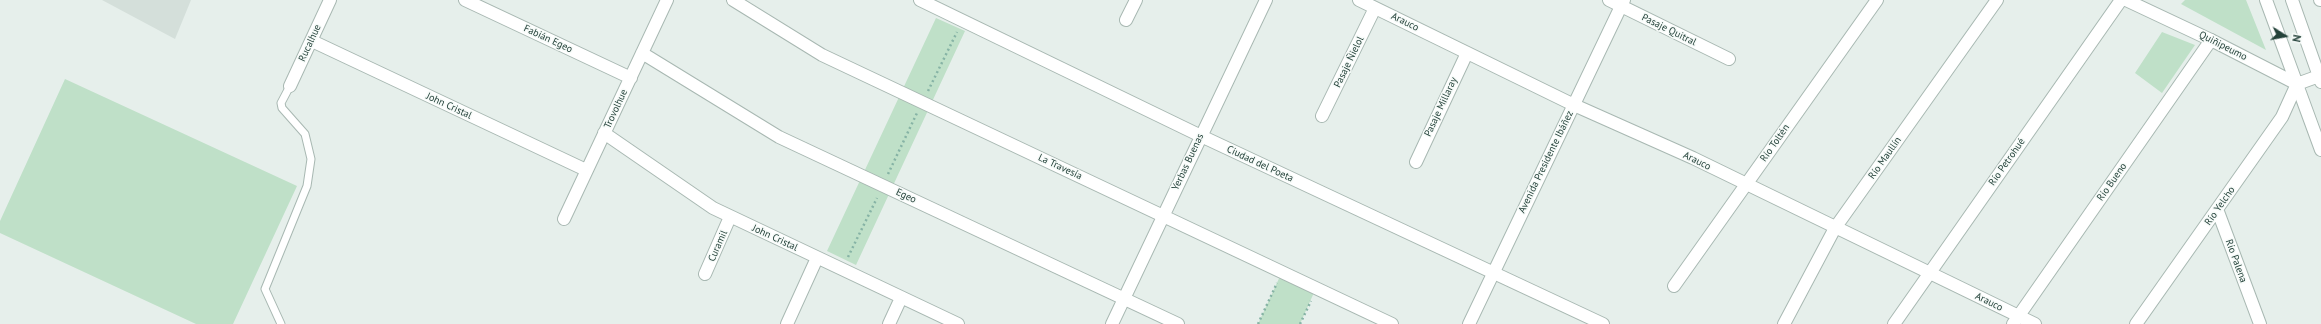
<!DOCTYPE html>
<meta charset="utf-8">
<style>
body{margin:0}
#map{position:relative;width:2321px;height:324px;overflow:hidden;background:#e6efeb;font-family:"PT Sans",sans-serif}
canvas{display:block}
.north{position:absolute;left:2265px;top:16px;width:40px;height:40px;-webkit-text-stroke:3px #f7fbf9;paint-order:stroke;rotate:101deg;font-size:11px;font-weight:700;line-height:16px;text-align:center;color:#24423a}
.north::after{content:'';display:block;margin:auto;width:14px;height:18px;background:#24423a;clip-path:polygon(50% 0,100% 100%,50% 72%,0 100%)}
</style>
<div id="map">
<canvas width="2321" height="324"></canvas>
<div class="north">N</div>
</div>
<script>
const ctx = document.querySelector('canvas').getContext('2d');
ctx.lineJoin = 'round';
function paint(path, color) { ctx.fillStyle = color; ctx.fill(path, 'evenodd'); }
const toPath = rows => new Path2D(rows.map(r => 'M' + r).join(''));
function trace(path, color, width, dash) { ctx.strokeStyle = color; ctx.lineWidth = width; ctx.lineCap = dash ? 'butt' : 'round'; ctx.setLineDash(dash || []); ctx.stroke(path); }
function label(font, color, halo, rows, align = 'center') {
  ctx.font = font + ' "PT Sans",sans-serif'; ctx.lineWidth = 3; ctx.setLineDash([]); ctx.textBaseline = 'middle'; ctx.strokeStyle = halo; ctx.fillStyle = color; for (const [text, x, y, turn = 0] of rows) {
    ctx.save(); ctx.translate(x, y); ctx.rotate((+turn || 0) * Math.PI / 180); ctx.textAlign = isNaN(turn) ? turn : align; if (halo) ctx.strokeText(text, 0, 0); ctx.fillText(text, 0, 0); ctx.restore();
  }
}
paint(toPath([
 [102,0,191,0,175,39]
]), '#d4dfda');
paint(toPath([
 [2185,0,2246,0,2266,50,2181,4],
 [936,18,965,31,856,265,827,251],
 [2162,32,2195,45,2162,93,2135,73],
 [65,79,297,186,233,324,196,324,0,233,0,221],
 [1282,272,1316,288,1300,324,1258,324]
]), '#bfe0c8');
const service = toPath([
 [281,324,265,289,307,186,311,159,305,134,282,108,281,103,290,86]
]);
const minor = toPath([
 [465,0,631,78],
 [733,0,822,55,1392,324],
 [920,0,1201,136,1603,324],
 [1359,0,1574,105,1693,158,2035,324],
 [1609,0,1729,59],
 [2320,0,2321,0],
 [1126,20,1136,0],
 [312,41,586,170],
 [642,53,779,137,1178,324],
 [290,86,330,0],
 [1322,116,1375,8],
 [604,133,713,208,958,324],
 [1416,162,1467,53],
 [2217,209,2260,324],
 [564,219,667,0],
 [705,274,730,217],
 [1674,286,1877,0],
 [787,324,817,258],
 [889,324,901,298],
 [1112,324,1266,0],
 [1784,324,1835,228,1997,0],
 [1894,324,2121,0],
 [2013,324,2211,40],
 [2136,324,2282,117,2297,84]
]);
const tertiary = toPath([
 [2126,0,2211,40,2297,84,2319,76],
 [2266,0,2321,150],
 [2292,0,2321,82],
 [1469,324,1624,0]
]);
trace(service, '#a8b8b2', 9);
trace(minor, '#a8b8b2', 14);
trace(tertiary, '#a8b8b2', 14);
trace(toPath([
 [928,91,957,32],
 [888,174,917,113],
 [848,257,877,198],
 [1258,324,1277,283],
 [1300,324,1311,301]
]), '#86b3a5', 2.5, [2, 3]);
trace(service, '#fff', 7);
trace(minor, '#fff', 12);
trace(tertiary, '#fff', 12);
label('10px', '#24423a', '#f7fbf9', [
 ["Arauco",1405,22,26],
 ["Pasaje Quitral",1669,30,26],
 ["Fabián Egeo",548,39,25],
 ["Rucalhue",310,43,-65],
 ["Quiñipeumo",2223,46,27],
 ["Pasaje Ñielol",1349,62,-64],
 ["John Cristal",449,106,25],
 ["Pasaje Millaray",1441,107,-65],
 ["Trovolhue",616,109,-65],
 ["Río Toltén",1775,143,-55],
 ["Río Maullín",1885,158,-55],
 ["Arauco",1697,161,26],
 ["Yerbas Buenas",1188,162,-65],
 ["Avenida Presidente Ibáñez",1546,162,-64],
 ["Río Petrohué",2007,162,-55],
 ["Ciudad del Poeta",1260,164,25],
 ["La Travesía",1060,167,25],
 ["Río Bueno",2112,182,-55],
 ["Egeo",906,196,25],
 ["Río Yelcho",2220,206,-55],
 ["John Cristal",775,238,25],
 ["Curamil",718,246,-66],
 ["Río Palena",2236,261,70],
 ["Arauco",1989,302,26]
]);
</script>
